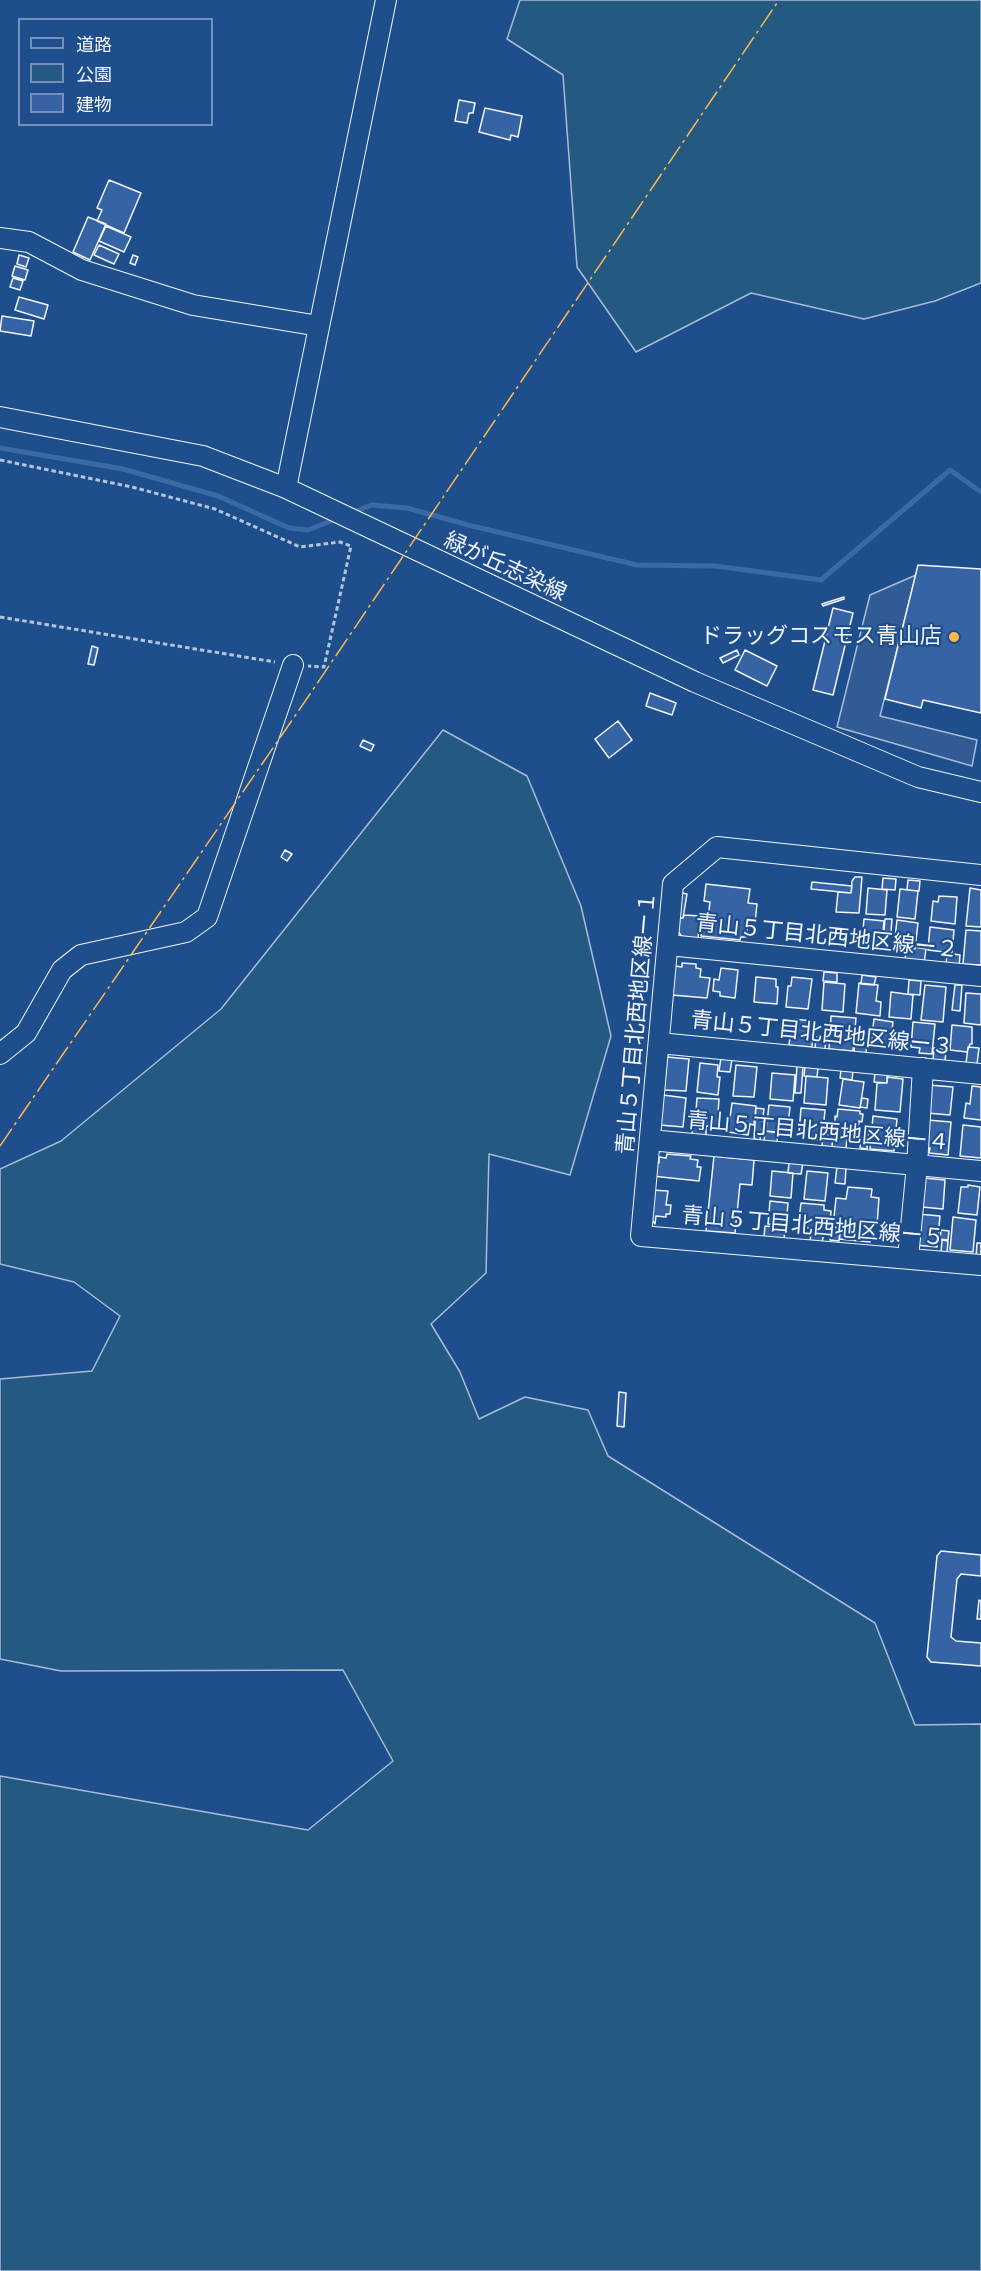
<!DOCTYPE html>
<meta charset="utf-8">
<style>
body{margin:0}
#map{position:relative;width:981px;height:2271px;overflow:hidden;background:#1f4e8c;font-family:Figtree,"Noto Sans JP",sans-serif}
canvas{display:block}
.legend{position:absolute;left:18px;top:18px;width:195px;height:108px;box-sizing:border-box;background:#1f4e8c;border:2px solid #7391ba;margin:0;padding:8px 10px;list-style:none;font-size:18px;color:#f2f6ff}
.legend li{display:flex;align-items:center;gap:12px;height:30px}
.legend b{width:30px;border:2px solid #7391ba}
</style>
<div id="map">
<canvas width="981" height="2271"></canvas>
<ul class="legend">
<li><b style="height:8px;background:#1f4e8c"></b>道路</li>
<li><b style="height:16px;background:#245a82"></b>公園</li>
<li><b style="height:16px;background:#3563a3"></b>建物</li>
</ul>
</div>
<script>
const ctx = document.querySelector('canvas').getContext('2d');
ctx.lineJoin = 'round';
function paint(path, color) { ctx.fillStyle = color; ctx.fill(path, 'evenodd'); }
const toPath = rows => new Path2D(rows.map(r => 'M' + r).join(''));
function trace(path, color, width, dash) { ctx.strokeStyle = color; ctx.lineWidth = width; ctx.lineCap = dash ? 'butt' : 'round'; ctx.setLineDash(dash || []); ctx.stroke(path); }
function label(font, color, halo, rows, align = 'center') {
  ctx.font = font + ' Figtree,"Noto Sans JP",sans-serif'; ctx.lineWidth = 4.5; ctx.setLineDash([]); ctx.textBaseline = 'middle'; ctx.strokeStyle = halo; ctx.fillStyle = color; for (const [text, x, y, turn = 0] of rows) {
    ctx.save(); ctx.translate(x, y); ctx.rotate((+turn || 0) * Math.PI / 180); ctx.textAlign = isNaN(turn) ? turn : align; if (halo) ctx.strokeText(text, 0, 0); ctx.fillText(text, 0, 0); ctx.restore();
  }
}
const green = toPath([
 [520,0,981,0,981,283,935,301,864,319,751,293,636,352,577,267,563,75,507,39,520,0],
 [443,730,527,776,581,906,611,1036,570,1175,489,1154,486,1273,431,1324,460,1372,479,1419,525,1397,588,1410,608,1456,875,1623,915,1725,981,1724,981,2271,0,2271,0,1776,308,1830,393,1761,343,1670,61,1671,0,1659,0,1379,92,1371,120,1316,74,1282,0,1264,0,1169,61,1141,221,1009,443,730]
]);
paint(green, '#245a82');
trace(green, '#a8bbd7', 1.5);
const parking = toPath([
 [916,575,880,716,977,740,972,766,837,727,870,595,916,575]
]);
paint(parking, '#305b95');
trace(parking, '#a8bbd7', 1.5);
trace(toPath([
 [0,448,123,469,218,496,289,528,308,530,338,518],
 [353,512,372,505,407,508,468,525,637,565,715,566,821,580,950,470,981,492]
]), '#3b69a3', 5);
const building = toPath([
 [459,100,475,103,473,113,469,113,467,123,455,121,459,100],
 [485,108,522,116,518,137,511,135,510,140,479,132,485,108],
 [109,180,141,193,124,233,97,221,102,210,97,208,109,180],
 [88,217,106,224,90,260,73,252,88,217],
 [106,226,131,237,124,252,99,241,106,226],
 [99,245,119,254,114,264,94,255,99,245],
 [19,255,29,258,26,267,17,264,19,255],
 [133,255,138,257,135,265,130,263,133,255],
 [15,266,28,270,25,280,12,276,15,266],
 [13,278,23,281,20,290,10,287,13,278],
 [19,297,48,305,44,319,15,310,19,297],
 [2,316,34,321,31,336,0,331,2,316],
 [918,565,981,569,981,713,923,700,921,708,885,699,918,565],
 [844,597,844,599,823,606,822,604,844,597],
 [833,608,853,613,833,695,813,690,833,608],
 [92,646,98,648,94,665,88,664,92,646],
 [737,650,739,655,723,663,720,658,737,650],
 [745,650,777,666,767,686,735,670,745,650],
 [650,693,676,703,672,715,646,706,650,693],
 [618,721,632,740,609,758,595,739,618,721],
 [363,740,374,745,371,751,360,746,363,740],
 [285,850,292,854,287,861,281,857,285,850],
 [855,877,862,877,859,913,836,912,838,892,851,893,852,881,855,877],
 [883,878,896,879,895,890,882,889,883,878],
 [908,880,920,881,919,891,907,890,908,880],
 [812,882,852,886,851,893,811,889,812,882],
 [706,884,750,889,748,903,757,904,755,923,748,922,746,937,741,937,740,940,701,936,704,918,708,918,710,902,704,901,706,884],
 [868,888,887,890,885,915,866,914,868,888],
 [970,888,981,890,981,927,966,926,970,888],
 [900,889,918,891,915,919,897,917,900,889],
 [682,893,687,894,683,918,678,918,682,893],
 [939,896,957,897,955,924,931,921,933,901,938,902,939,896],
 [684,915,700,916,698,939,683,938,677,930,678,918,683,918,684,915],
 [864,919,884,921,882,943,862,941,864,919],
 [885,919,892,919,891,932,884,931,885,919],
 [897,920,918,923,915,949,894,947,897,920],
 [930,927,954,930,952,953,928,950,930,927],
 [966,930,981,931,981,965,963,964,966,930],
 [915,947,926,949,924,963,905,961,906,948,915,949,915,947],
 [947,953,960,955,959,967,946,965,947,953],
 [682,963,696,964,696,968,701,969,700,977,710,978,707,998,672,995,675,966,682,967,682,963],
 [721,968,738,970,735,998,720,996,720,992,713,991,714,979,719,980,721,968],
 [824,972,837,973,837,982,823,981,824,972],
 [862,975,876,977,874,985,861,984,862,975],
 [756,977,776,979,776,987,778,987,777,1004,754,1002,756,977],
 [792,977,812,979,808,1009,786,1007,788,986,791,986,792,977],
 [909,980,921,981,920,995,908,994,909,980],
 [824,982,845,984,843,1012,822,1010,824,982],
 [859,983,878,985,876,1001,881,1002,880,1016,856,1013,859,983],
 [925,985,946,987,943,1022,921,1020,925,985],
 [955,985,962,985,960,1011,952,1010,955,985],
 [891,992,913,995,911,1019,889,1017,891,992],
 [966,993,981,994,981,1025,964,1023,966,993],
 [831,1016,856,1018,853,1051,829,1049,831,1016],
 [792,1019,814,1021,812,1047,789,1045,792,1019],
 [874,1019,893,1022,890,1046,871,1044,874,1019],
 [913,1022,935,1024,932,1054,919,1053,920,1048,911,1047,913,1022],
 [952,1025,972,1027,972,1044,970,1044,967,1052,950,1050,952,1025],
 [816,1037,826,1038,825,1050,815,1049,816,1037],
 [855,1041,867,1042,866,1053,854,1052,855,1041],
 [968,1047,979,1048,977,1064,966,1063,968,1047],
 [934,1048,946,1050,945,1062,933,1060,934,1048],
 [667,1057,689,1059,686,1091,664,1090,667,1057],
 [721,1058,732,1059,730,1072,719,1071,721,1058],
 [700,1063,718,1065,717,1077,720,1077,718,1095,697,1092,700,1063],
 [736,1065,757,1067,754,1097,733,1096,736,1065],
 [797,1066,803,1067,801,1093,795,1093,797,1066],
 [805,1067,818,1068,817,1077,804,1076,805,1067],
 [841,1070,853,1071,852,1080,840,1078,841,1070],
 [772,1073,795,1075,793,1101,770,1099,772,1073],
 [875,1073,888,1074,887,1083,874,1082,875,1073],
 [806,1076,828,1078,826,1105,804,1103,806,1076],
 [887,1077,903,1079,900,1112,875,1110,877,1083,887,1083,887,1077],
 [843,1079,864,1082,860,1108,839,1105,843,1079],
 [929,1085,953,1087,950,1115,927,1113,929,1085],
 [972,1086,981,1087,981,1120,964,1118,966,1103,970,1104,972,1086],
 [663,1095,686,1098,683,1127,660,1125,663,1095],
 [697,1098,719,1099,717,1127,695,1125,697,1098],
 [862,1098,868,1099,867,1108,860,1107,862,1098],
 [732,1103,756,1106,754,1125,750,1124,748,1135,728,1132,732,1103],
 [769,1105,790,1107,787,1133,766,1131,769,1105],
 [756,1108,764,1109,760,1140,754,1139,756,1108],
 [801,1108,825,1110,822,1141,809,1139,809,1134,799,1133,801,1108],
 [838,1109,860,1111,860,1114,863,1114,862,1122,859,1121,857,1138,835,1135,835,1116,837,1117,838,1109],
 [873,1116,897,1119,894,1151,870,1149,873,1116],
 [927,1120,951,1122,948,1155,929,1153,930,1148,924,1148,927,1120],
 [693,1125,706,1126,706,1136,692,1135,693,1125],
 [963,1125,981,1127,981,1158,960,1156,963,1125],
 [765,1131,778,1133,777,1142,764,1141,765,1131],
 [862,1132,868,1133,867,1149,860,1148,862,1132],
 [823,1134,833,1135,832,1147,822,1146,823,1134],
 [833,1135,847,1137,846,1149,832,1147,833,1135],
 [667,1154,691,1156,690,1159,698,1160,697,1167,701,1167,699,1181,652,1176,654,1162,659,1163,659,1157,666,1158,667,1154],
 [714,1156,754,1160,752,1185,740,1184,735,1233,706,1231,714,1156],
 [789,1162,803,1163,801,1174,788,1173,789,1162],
 [837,1167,846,1168,845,1184,835,1183,837,1167],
 [772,1171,793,1173,791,1198,770,1196,772,1171],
 [807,1171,828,1173,825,1201,804,1199,807,1171],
 [924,1178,945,1180,943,1209,922,1207,924,1178],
 [968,1185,980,1187,977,1215,958,1213,961,1187,968,1187,968,1185],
 [848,1187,872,1189,871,1197,879,1198,877,1225,872,1225,870,1242,839,1239,841,1228,833,1227,836,1198,846,1199,848,1187],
 [651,1190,668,1191,666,1205,671,1205,670,1214,666,1214,666,1217,656,1216,655,1224,649,1216,651,1190],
 [770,1201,788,1203,786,1226,768,1224,770,1201],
 [801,1203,824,1205,824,1210,831,1211,830,1225,822,1224,822,1229,798,1227,801,1203],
 [918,1214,940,1216,937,1247,915,1245,918,1214],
 [953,1217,976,1220,973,1252,950,1250,953,1217],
 [765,1226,785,1228,784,1239,764,1237,765,1226],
 [831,1227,841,1228,839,1241,830,1240,831,1227],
 [941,1230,949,1231,948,1240,940,1239,941,1230],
 [811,1231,824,1232,822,1243,810,1242,811,1231],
 [942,1240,948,1241,947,1254,941,1252,942,1240],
 [977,1243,981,1243,981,1258,976,1257,977,1243],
 [619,1392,626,1393,624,1427,617,1426,619,1392],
 [941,1551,981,1555,981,1576,961,1574,957,1579,951,1637,956,1641,981,1643,981,1666,931,1662,927,1657,937,1556,941,1551],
 [979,1600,981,1601,981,1619,977,1619,979,1600]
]);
paint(building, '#3563a3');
trace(building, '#f2f6ff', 1.5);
const minor = toPath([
 [0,238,29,242,82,270,193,305,319,326],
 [0,417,203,456,286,488,695,682,918,777,981,792],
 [286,488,386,0],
 [981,875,717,847,673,884,641,1236,981,1265],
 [668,945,981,976],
 [659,1043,981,1074],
 [0,1054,26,1033,62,970,81,955,186,932,207,917,293,665],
 [650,1140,981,1171],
 [908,1258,917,1165,923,1068]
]);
trace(minor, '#f2f6ff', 22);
trace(toPath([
 [0,460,132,487,215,509,300,547,340,542,351,546,324,667,308,666],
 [0,617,275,662]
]), '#b3c4dc', 3, [4.5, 3]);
trace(minor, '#1f4e8c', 20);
trace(toPath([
 [0,1146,310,694,779,0]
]), '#ffb74d', 1.5, [21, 4.5, 3, 4.5]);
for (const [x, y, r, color] of [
 [954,637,6,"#ffb74d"]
]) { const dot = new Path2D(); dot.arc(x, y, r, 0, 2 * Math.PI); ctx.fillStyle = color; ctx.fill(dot); trace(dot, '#1f4e8c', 2); }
label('22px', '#f2f6ff', '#1f4e8c', [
 ["緑が丘志染線",505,567,25],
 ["青山５丁目北西地区線ー２",827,937,6],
 ["青山５丁目北西地区線ー１",637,1023,-85],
 ["青山５丁目北西地区線ー３",822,1034,6],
 ["青山５丁目北西地区線ー４",818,1132,5],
 ["青山５丁目北西地区線ー５",813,1227,5]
]);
label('22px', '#f2f6ff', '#1f4e8c', [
 ["ドラッグコスモス青山店",942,637]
], 'right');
</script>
